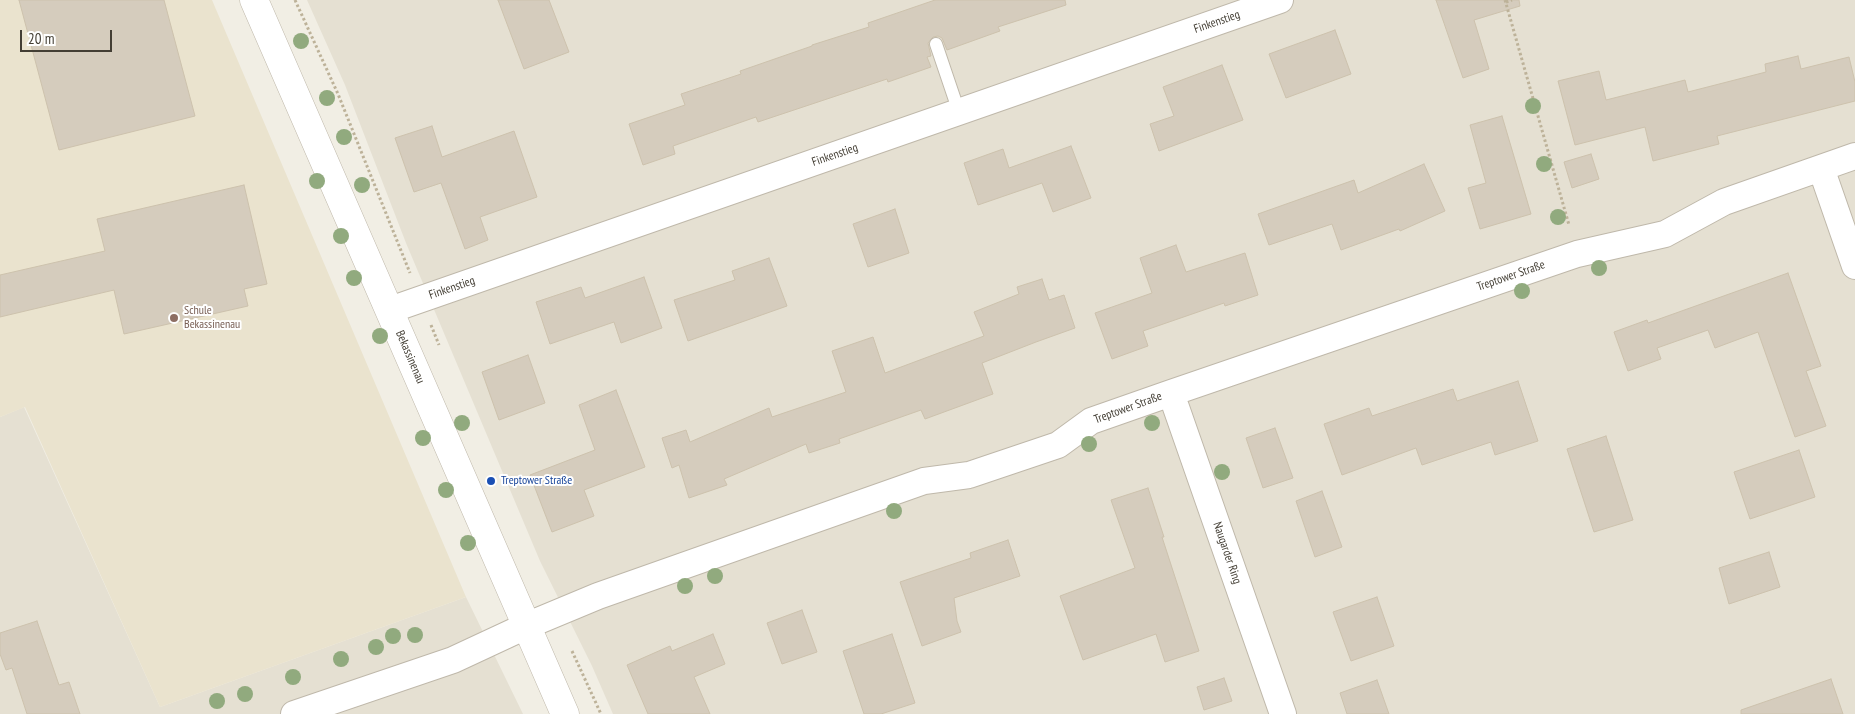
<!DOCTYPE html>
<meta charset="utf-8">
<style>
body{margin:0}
#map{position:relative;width:1855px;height:714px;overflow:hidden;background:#f1eee4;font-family:"PT Sans Narrow",sans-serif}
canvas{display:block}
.scale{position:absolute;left:20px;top:30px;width:92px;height:22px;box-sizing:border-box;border:2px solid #433e34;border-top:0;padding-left:6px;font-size:15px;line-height:18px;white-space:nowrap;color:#433e34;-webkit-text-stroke:4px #fff;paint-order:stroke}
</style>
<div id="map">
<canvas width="1855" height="714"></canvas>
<div class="scale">20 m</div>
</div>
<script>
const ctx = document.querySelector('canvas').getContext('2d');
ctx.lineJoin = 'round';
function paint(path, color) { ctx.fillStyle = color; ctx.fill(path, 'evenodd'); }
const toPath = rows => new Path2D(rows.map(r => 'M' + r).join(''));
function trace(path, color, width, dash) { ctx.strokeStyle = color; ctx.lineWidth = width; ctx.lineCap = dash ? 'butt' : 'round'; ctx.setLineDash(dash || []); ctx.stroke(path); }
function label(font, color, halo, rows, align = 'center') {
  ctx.font = font + ' "PT Sans Narrow",sans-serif'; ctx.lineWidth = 4; ctx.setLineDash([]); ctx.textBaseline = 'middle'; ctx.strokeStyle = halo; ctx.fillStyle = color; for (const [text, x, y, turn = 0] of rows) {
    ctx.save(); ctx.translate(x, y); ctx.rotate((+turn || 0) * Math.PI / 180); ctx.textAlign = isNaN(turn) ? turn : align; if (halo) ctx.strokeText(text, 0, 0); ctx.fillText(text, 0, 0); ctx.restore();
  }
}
paint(toPath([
 [307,0,1855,0,1855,714,613,714,592,666,540,561,406,243,345,85],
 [24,407,160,707,466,597,523,714,0,714,0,417]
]), '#e5e0d2');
paint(toPath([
 [0,0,212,0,466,597,160,707,25,407,0,417]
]), '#eae3ce');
const building = toPath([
 [19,0,164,0,195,116,59,150,19,0],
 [498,0,549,0,569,52,524,69,498,0],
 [935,0,1065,0,1066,5,998,27,1000,31,947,50,942,38,938,36,933,37,928,43,931,56,927,57,931,67,888,82,887,79,758,122,756,117,673,146,675,154,643,165,629,124,685,105,681,94,741,74,740,71,812,46,812,45,869,27,868,23,935,0],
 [1436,0,1519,0,1520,6,1474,20,1489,69,1463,78,1436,0],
 [1335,30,1351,74,1286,98,1269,54,1335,30],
 [1798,56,1801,69,1849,57,1855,82,1855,101,1717,136,1719,144,1653,161,1645,127,1575,145,1558,81,1599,71,1606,100,1685,80,1688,92,1766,72,1765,64,1798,56],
 [1222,65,1243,120,1159,151,1150,124,1174,116,1163,87,1222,65],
 [1502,116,1531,214,1480,229,1468,188,1486,183,1470,125,1502,116],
 [432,126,442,157,514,131,537,197,480,217,488,240,465,249,441,183,414,192,395,138,432,126],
 [1071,146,1091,198,1053,212,1042,183,978,205,964,163,1003,149,1009,168,1071,146],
 [1591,154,1599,179,1572,188,1564,162,1591,154],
 [1424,164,1445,211,1400,231,1399,229,1341,250,1332,224,1269,245,1258,214,1354,180,1358,193,1424,164],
 [244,185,267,284,244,289,248,306,124,334,114,290,0,317,0,275,105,251,97,219,244,185],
 [895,209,909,253,868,267,853,224,895,209],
 [1176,245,1186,272,1245,253,1258,295,1225,306,1224,303,1143,331,1148,346,1112,359,1095,313,1152,293,1140,258,1176,245],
 [769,258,787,306,688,341,674,300,735,280,732,271,769,258],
 [1788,273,1821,366,1806,371,1826,426,1795,437,1758,332,1715,348,1708,330,1657,348,1661,359,1628,371,1614,332,1647,320,1648,323,1788,273],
 [644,277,662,328,621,343,614,322,550,344,536,302,581,287,585,298,644,277],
 [1042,279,1049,300,1064,295,1075,328,1036,342,982,363,993,394,925,419,921,410,839,439,840,443,809,453,806,444,724,479,727,485,689,498,679,465,672,468,662,438,686,430,690,442,769,408,772,417,846,392,832,351,873,337,885,373,984,336,974,312,1019,294,1017,287,1042,279],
 [528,355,545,403,499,420,482,372,528,355],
 [1518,381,1538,441,1495,455,1491,442,1422,465,1416,448,1342,475,1324,424,1369,408,1372,416,1453,389,1457,401,1518,381],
 [616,390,645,467,584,490,594,516,552,532,530,475,595,450,579,405,616,390],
 [1275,428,1293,478,1263,488,1246,438,1275,428],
 [1606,436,1633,520,1594,532,1567,449,1606,436],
 [1799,450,1815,497,1750,519,1734,472,1799,450],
 [1148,488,1164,537,1162,537,1199,651,1165,662,1156,634,1083,660,1060,596,1135,568,1111,500,1148,488],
 [1322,491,1342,547,1315,557,1296,501,1322,491],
 [1008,540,1020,576,954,598,957,621,961,632,922,646,900,582,971,558,970,553,1008,540],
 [1769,552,1780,587,1729,604,1719,568,1769,552],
 [1377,597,1394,646,1351,661,1333,612,1377,597],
 [802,610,817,652,782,664,767,623,802,610],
 [37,621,59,685,69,682,80,714,27,714,12,668,6,670,0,654,0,633,37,621],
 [713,634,725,664,694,677,710,714,648,714,627,665,670,646,672,651,713,634],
 [892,634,915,703,881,714,864,714,843,651,892,634],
 [1224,678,1232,701,1204,710,1197,687,1224,678],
 [1831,679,1843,714,1741,714,1741,710,1831,679],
 [1377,680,1389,714,1347,714,1340,693,1377,680]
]);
paint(building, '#d5ccbd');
trace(building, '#cdc2ad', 1);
const service = toPath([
 [936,44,959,112]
]);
const minor = toPath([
 [1821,168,1855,266],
 [390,310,1280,0],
 [1171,393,1283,714],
 [294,714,453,660,526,626,598,596,924,481,969,475,1058,445,1091,421,1171,393,1577,254,1665,234,1724,202,1855,156]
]);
const tertiary = toPath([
 [254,0,565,714]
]);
trace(service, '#bfb8aa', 14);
trace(minor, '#bfb8aa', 28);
trace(tertiary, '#bfb8aa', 29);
trace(toPath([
 [295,0,338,94,410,273],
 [1505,0,1569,225],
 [1506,2,1512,0],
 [431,325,439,345],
 [572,651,601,714]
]), '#bdb299', 3, [2.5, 2.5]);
trace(service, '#fff', 12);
trace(minor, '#fff', 26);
trace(tertiary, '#fff', 28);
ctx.fillStyle = '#91aa7e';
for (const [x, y] of [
 [301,41],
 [327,98],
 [1533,106],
 [344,137],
 [1544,164],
 [317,181],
 [362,185],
 [1558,217],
 [341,236],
 [1599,268],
 [354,278],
 [1522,291],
 [380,336],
 [462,423],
 [1152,423],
 [423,438],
 [1089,444],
 [1222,472],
 [446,490],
 [894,511],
 [468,543],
 [715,576],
 [685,586],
 [415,635],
 [393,636],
 [376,647],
 [341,659],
 [293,677],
 [245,694],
 [217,701]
]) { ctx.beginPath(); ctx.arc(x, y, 8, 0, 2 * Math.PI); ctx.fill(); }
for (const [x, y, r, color] of [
 [174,318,5,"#8d6e63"],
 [491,481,5,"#1a4fb4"]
]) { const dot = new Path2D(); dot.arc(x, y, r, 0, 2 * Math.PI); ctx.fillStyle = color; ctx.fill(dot); trace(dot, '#fff', 2); }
label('12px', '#433e34', '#fff', [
 ["Finkenstieg",1217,22,-19],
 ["Finkenstieg",835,155,-19],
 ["Treptower Straße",1511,276,-19],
 ["Finkenstieg",452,288,-19],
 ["Bekassinenau",410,357,67],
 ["Treptower Straße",1128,408,-20],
 ["Naugarder Ring",1227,553,71]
]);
label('12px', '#785e54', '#fff', [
 ["Schule",184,311],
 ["Bekassinenau",184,325]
], 'left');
label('12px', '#164399', '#fff', [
 ["Treptower Straße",501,481]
], 'left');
</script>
